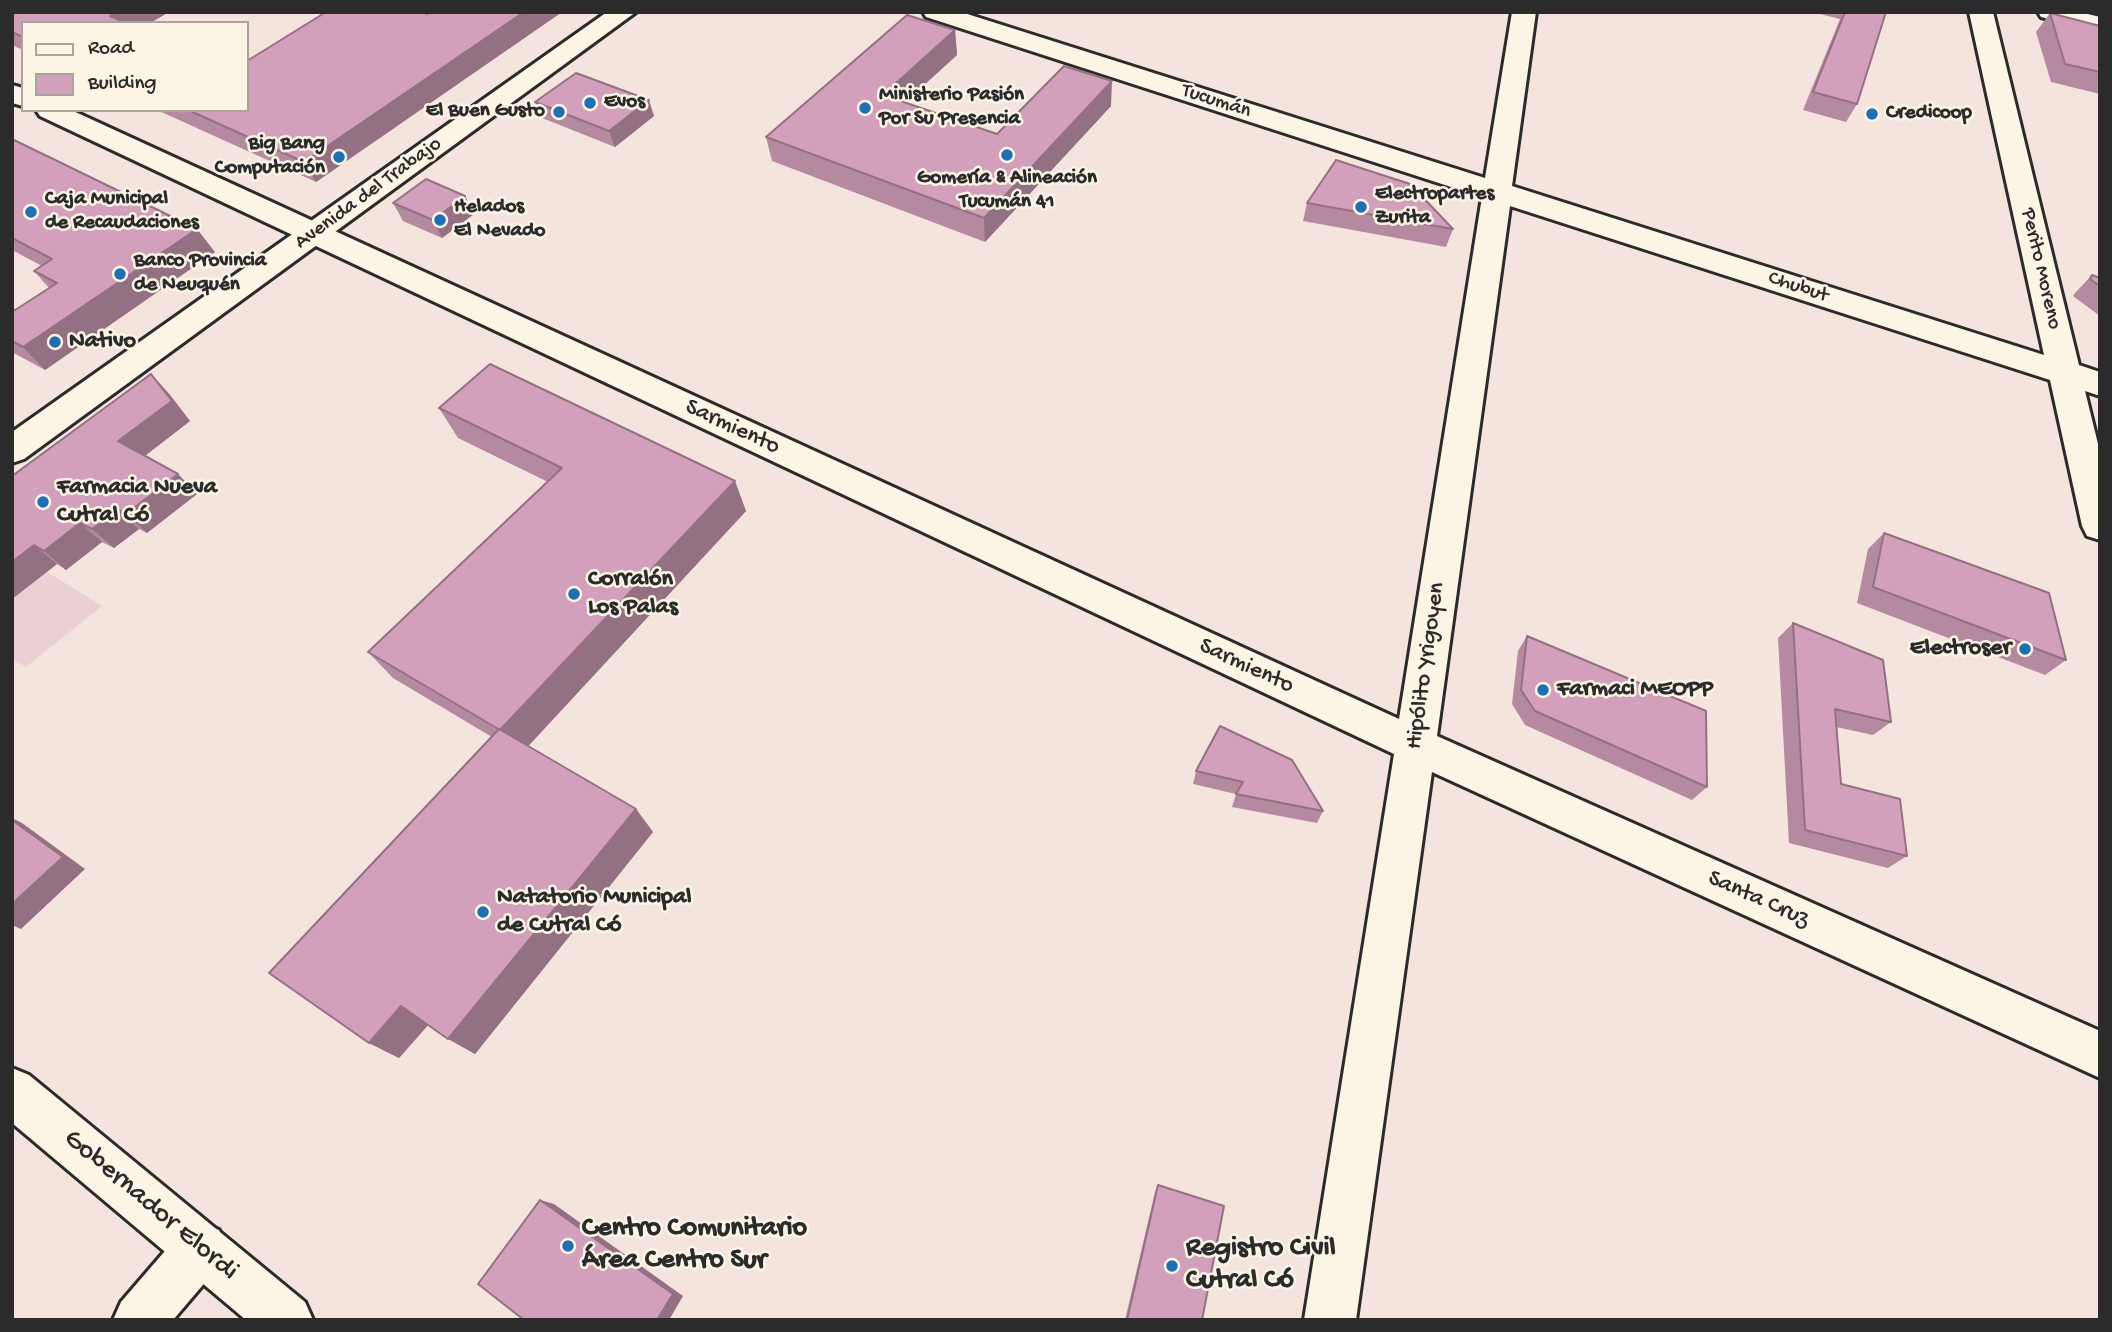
<!DOCTYPE html>
<meta charset="utf-8">
<style>
body{margin:0}
#map{position:relative;width:2112px;height:1332px;overflow:hidden;background:#f4e4dd;font-family:"Gochi Hand",sans-serif}
canvas{display:block}
.frame{position:absolute;inset:0;border:14px solid #2b2b2b;pointer-events:none}
.legend{position:absolute;left:21px;top:21px;width:228px;height:91px;box-sizing:border-box;background:#fcf5e5;border:2px solid #a8a49b;margin:0;padding:9px 12px;list-style:none;font-size:21px;color:#2b2b2b}
.legend li{display:flex;align-items:center;gap:14px;height:35px}
.legend b{width:35px;border:2px solid #a8a49b}
</style>
<div id="map">
<canvas width="2112" height="1332"></canvas>
<div class="frame"></div>
<ul class="legend">
<li><b style="height:9px;background:#fcf5e5"></b>Road</li>
<li><b style="height:19px;background:#d3a0bb"></b>Building</li>
</ul>
</div>
<script>
const ctx = document.querySelector('canvas').getContext('2d');
ctx.lineJoin = 'round';
function paint(path, color) { ctx.fillStyle = color; ctx.fill(path, 'evenodd'); }
const toPath = rows => new Path2D(rows.map(r => 'M' + r).join(''));
function trace(path, color, width, dash) { ctx.strokeStyle = color; ctx.lineWidth = width; ctx.lineCap = dash ? 'butt' : 'round'; ctx.setLineDash(dash || []); ctx.stroke(path); }
function label(font, color, halo, rows, align = 'center') {
  ctx.font = font + ' "Gochi Hand",sans-serif'; ctx.lineWidth = 5; ctx.setLineDash([]); ctx.textBaseline = 'middle'; ctx.strokeStyle = halo; ctx.fillStyle = color; for (const [text, x, y, turn = 0] of rows) {
    ctx.save(); ctx.translate(x, y); ctx.rotate((+turn || 0) * Math.PI / 180); ctx.textAlign = isNaN(turn) ? turn : align; if (halo) ctx.strokeText(text, 0, 0); ctx.fillText(text, 0, 0); ctx.restore();
  }
}
paint(toPath([
 [12,550,102,606,26,667,12,659]
]), '#ead0d3');
const minor = toPath([
 [923,12,961,12,1485,178,1512,12,1536,12,1512,186,2044,355,1969,12,1993,12,2079,365,2100,372,2100,396,2085,391,2100,452,2100,540,2087,536,2082,526,2050,380,1510,206,1437,736,2100,1031,2100,1078,1432,772,1356,1320,1304,1320,1394,754,40,116,36,110,71,110,1399,719,1482,197,926,17,923,12],
 [12,85,23,88,23,106,12,103,12,85],
 [201,1223,219,1230,226,1248,219,1266,173,1320,113,1320,121,1302,183,1230,201,1223]
]);
const tertiary = toPath([
 [607,12,636,12,24,459,12,463,12,432,607,12],
 [12,1068,29,1075,305,1302,313,1320,246,1320,12,1123,12,1068]
]);
const secondary = toPath([
 [2038,12,2080,12,2100,17,2100,32,2041,17,2038,12]
]);
trace(minor, '#2b2b2b', 6);
trace(tertiary, '#2b2b2b', 6);
trace(secondary, '#2b2b2b', 6);
paint(minor, '#fcf5e5');
paint(tertiary, '#fcf5e5');
paint(secondary, '#fcf5e5');
paint(toPath([
 [12,12,169,12,150,23,23,23,23,50,12,45],
 [430,12,562,12,316,182,157,110,247,110],
 [1812,12,1886,12,1857,104,1846,122,1803,110,1840,19],
 [2050,13,2100,26,2100,94,2051,82,2036,32],
 [955,30,957,55,905,102,997,134,1111,106,985,242,772,161,766,137],
 [535,102,654,116,615,147,542,118],
 [12,139,215,252,45,370,12,352,12,312,49,288,34,271,42,266,12,250],
 [465,196,474,214,442,238,403,221,393,203],
 [1307,203,1453,229,1446,247,1303,221],
 [2092,275,2100,278,2100,316,2073,296,2075,293],
 [151,374,170,395,190,421,145,456,178,474,197,494,147,533,139,529,114,548,102,542,66,570,57,564,12,599,12,476],
 [439,408,746,511,528,746,636,809,653,832,475,1054,428,1025,399,1058,369,1043,492,737,393,678,368,652,548,482,458,438],
 [1884,533,2066,660,2045,675,1857,603,1868,549],
 [1793,623,1891,722,1873,735,1836,727,1841,784,1907,856,1888,868,1789,843,1778,638],
 [1527,636,1707,787,1692,800,1525,725,1512,704,1518,651],
 [1220,726,1323,811,1317,823,1232,807,1236,794,1193,784,1196,771],
 [1158,1185,1202,1320,1125,1320,1155,1192]
]), '#b58aa1');
paint(toPath([
 [118,12,169,12,150,23,115,23,110,16],
 [524,12,562,12,316,182,304,162],
 [955,30,957,55,887,119,883,95],
 [1112,81,1111,106,985,242,984,218],
 [649,100,654,116,615,147,609,131],
 [465,196,474,214,442,238,433,220],
 [197,229,215,252,45,370,23,347],
 [151,374,170,395,190,421,138,461,118,441],
 [178,474,197,494,147,533,126,514],
 [735,481,746,511,521,754,500,730],
 [119,510,139,529,114,548,92,529],
 [80,523,102,542,66,570,44,551],
 [34,545,57,564,12,599,12,562],
 [636,809,653,832,475,1054,448,1039],
 [12,818,22,823,85,869,21,929,12,925],
 [401,1006,430,1023,399,1058,369,1043],
 [540,1200,554,1204,683,1296,669,1320,657,1320]
]), '#947083');
const building = toPath([
 [12,12,118,12,110,16,126,23,23,23,23,37,12,32,12,12],
 [326,12,423,12,427,14,430,12,524,12,304,162,188,110,247,110,247,61,326,12],
 [1845,12,1886,12,1857,104,1813,92,1845,12],
 [2050,13,2100,26,2100,72,2065,64,2050,13],
 [907,15,955,30,883,95,997,134,1064,66,1112,81,984,218,766,137,907,15],
 [576,73,649,100,609,131,535,102,576,73],
 [12,139,197,229,23,347,12,341,12,312,57,283,34,271,52,259,12,238,12,139],
 [1336,160,1410,184,1453,229,1307,203,1336,160],
 [426,179,465,196,433,220,393,203,426,179],
 [2092,275,2100,278,2100,286,2090,279,2092,275],
 [490,364,735,481,500,730,368,652,562,468,439,408,490,364],
 [151,374,172,401,118,441,178,474,126,514,119,510,92,529,80,523,44,551,34,545,12,562,12,476,151,374],
 [1884,533,2049,593,2066,660,1873,587,1884,533],
 [1793,623,1883,660,1891,722,1835,709,1841,784,1900,799,1907,856,1805,830,1793,623],
 [1527,636,1706,711,1707,787,1535,711,1521,690,1527,636],
 [1220,726,1292,760,1323,811,1236,794,1243,782,1196,771,1220,726],
 [499,729,636,809,448,1039,401,1006,369,1043,269,973,499,729],
 [12,820,63,857,12,904,12,820],
 [1158,1185,1224,1206,1202,1320,1127,1320,1158,1185],
 [540,1200,673,1294,657,1320,524,1320,478,1284,540,1200]
]);
paint(building, '#d3a0bb');
trace(building, '#947083', 2);
for (const [x, y, r, color] of [
 [590,103,7,"#1f6fb2"],
 [865,108,7,"#1f6fb2"],
 [559,112,7,"#1f6fb2"],
 [1872,114,7,"#1f6fb2"],
 [1007,155,7,"#1f6fb2"],
 [339,157,7,"#1f6fb2"],
 [1361,207,7,"#1f6fb2"],
 [31,212,7,"#1f6fb2"],
 [440,220,7,"#1f6fb2"],
 [120,274,7,"#1f6fb2"],
 [55,342,7,"#1f6fb2"],
 [43,502,7,"#1f6fb2"],
 [574,594,7,"#1f6fb2"],
 [2025,649,7,"#1f6fb2"],
 [1543,690,7,"#1f6fb2"],
 [483,912,7,"#1f6fb2"],
 [568,1246,7,"#1f6fb2"],
 [1172,1266,7,"#1f6fb2"]
]) { const dot = new Path2D(); dot.arc(x, y, r, 0, 2 * Math.PI); ctx.fillStyle = color; ctx.fill(dot); trace(dot, '#fcf5e5', 2.5); }
label('bold 21px', '#2b2b2b', '#fcf5e5', [
 ["Ministerio Pasión",879,96],
 ["Por Su Presencia",879,120],
 ["Evos",604,103],
 ["El Buen Gusto",545,112,"right"],
 ["Credicoop",1886,114],
 ["Big Bang",325,145,"right"],
 ["Computación",325,169,"right"],
 ["Gomería & Alineación",1007,179,"center"],
 ["Tucumán 41",1007,203,"center"],
 ["Electropartes",1375,195],
 ["Zurita",1375,219],
 ["Caja Municipal",45,200],
 ["de Recaudaciones",45,224],
 ["Helados",454,208],
 ["El Nevado",454,232],
 ["Banco Provincia",134,262],
 ["de Neuquén",134,286]
], 'left');
label('21px', '#2b2b2b', '#fcf5e5', [
 ["Tucumán",1216,102,18],
 ["Avenida del Trabajo",369,194,-36],
 ["Perito Moreno",2040,269,77],
 ["Chubut",1798,288,18]
]);
label('bold 24px', '#2b2b2b', '#fcf5e5', [
 ["Nativo",69,342],
 ["Farmacia Nueva",57,488],
 ["Cutral Có",57,516],
 ["Corralón",588,580],
 ["Los Palas",588,608],
 ["Electroser",2011,649,"right"],
 ["Farmaci MEOPP",1557,690],
 ["Natatorio Municipal",497,898],
 ["de Cutral Có",497,926]
], 'left');
label('24px', '#2b2b2b', '#fcf5e5', [
 ["Sarmiento",732,428,25],
 ["Hipólito Yrigoyen",1427,666,-82],
 ["Sarmiento",1246,667,25],
 ["Santa Cruz",1758,900,24]
]);
label('28px', '#2b2b2b', '#fcf5e5', [
 ["Gobernador Elordi",150,1206,40]
]);
label('bold 28px', '#2b2b2b', '#fcf5e5', [
 ["Centro Comunitario",582,1230],
 ["Área Centro Sur",582,1262],
 ["Registro Civil",1186,1250],
 ["Cutral Có",1186,1282]
], 'left');
</script>
